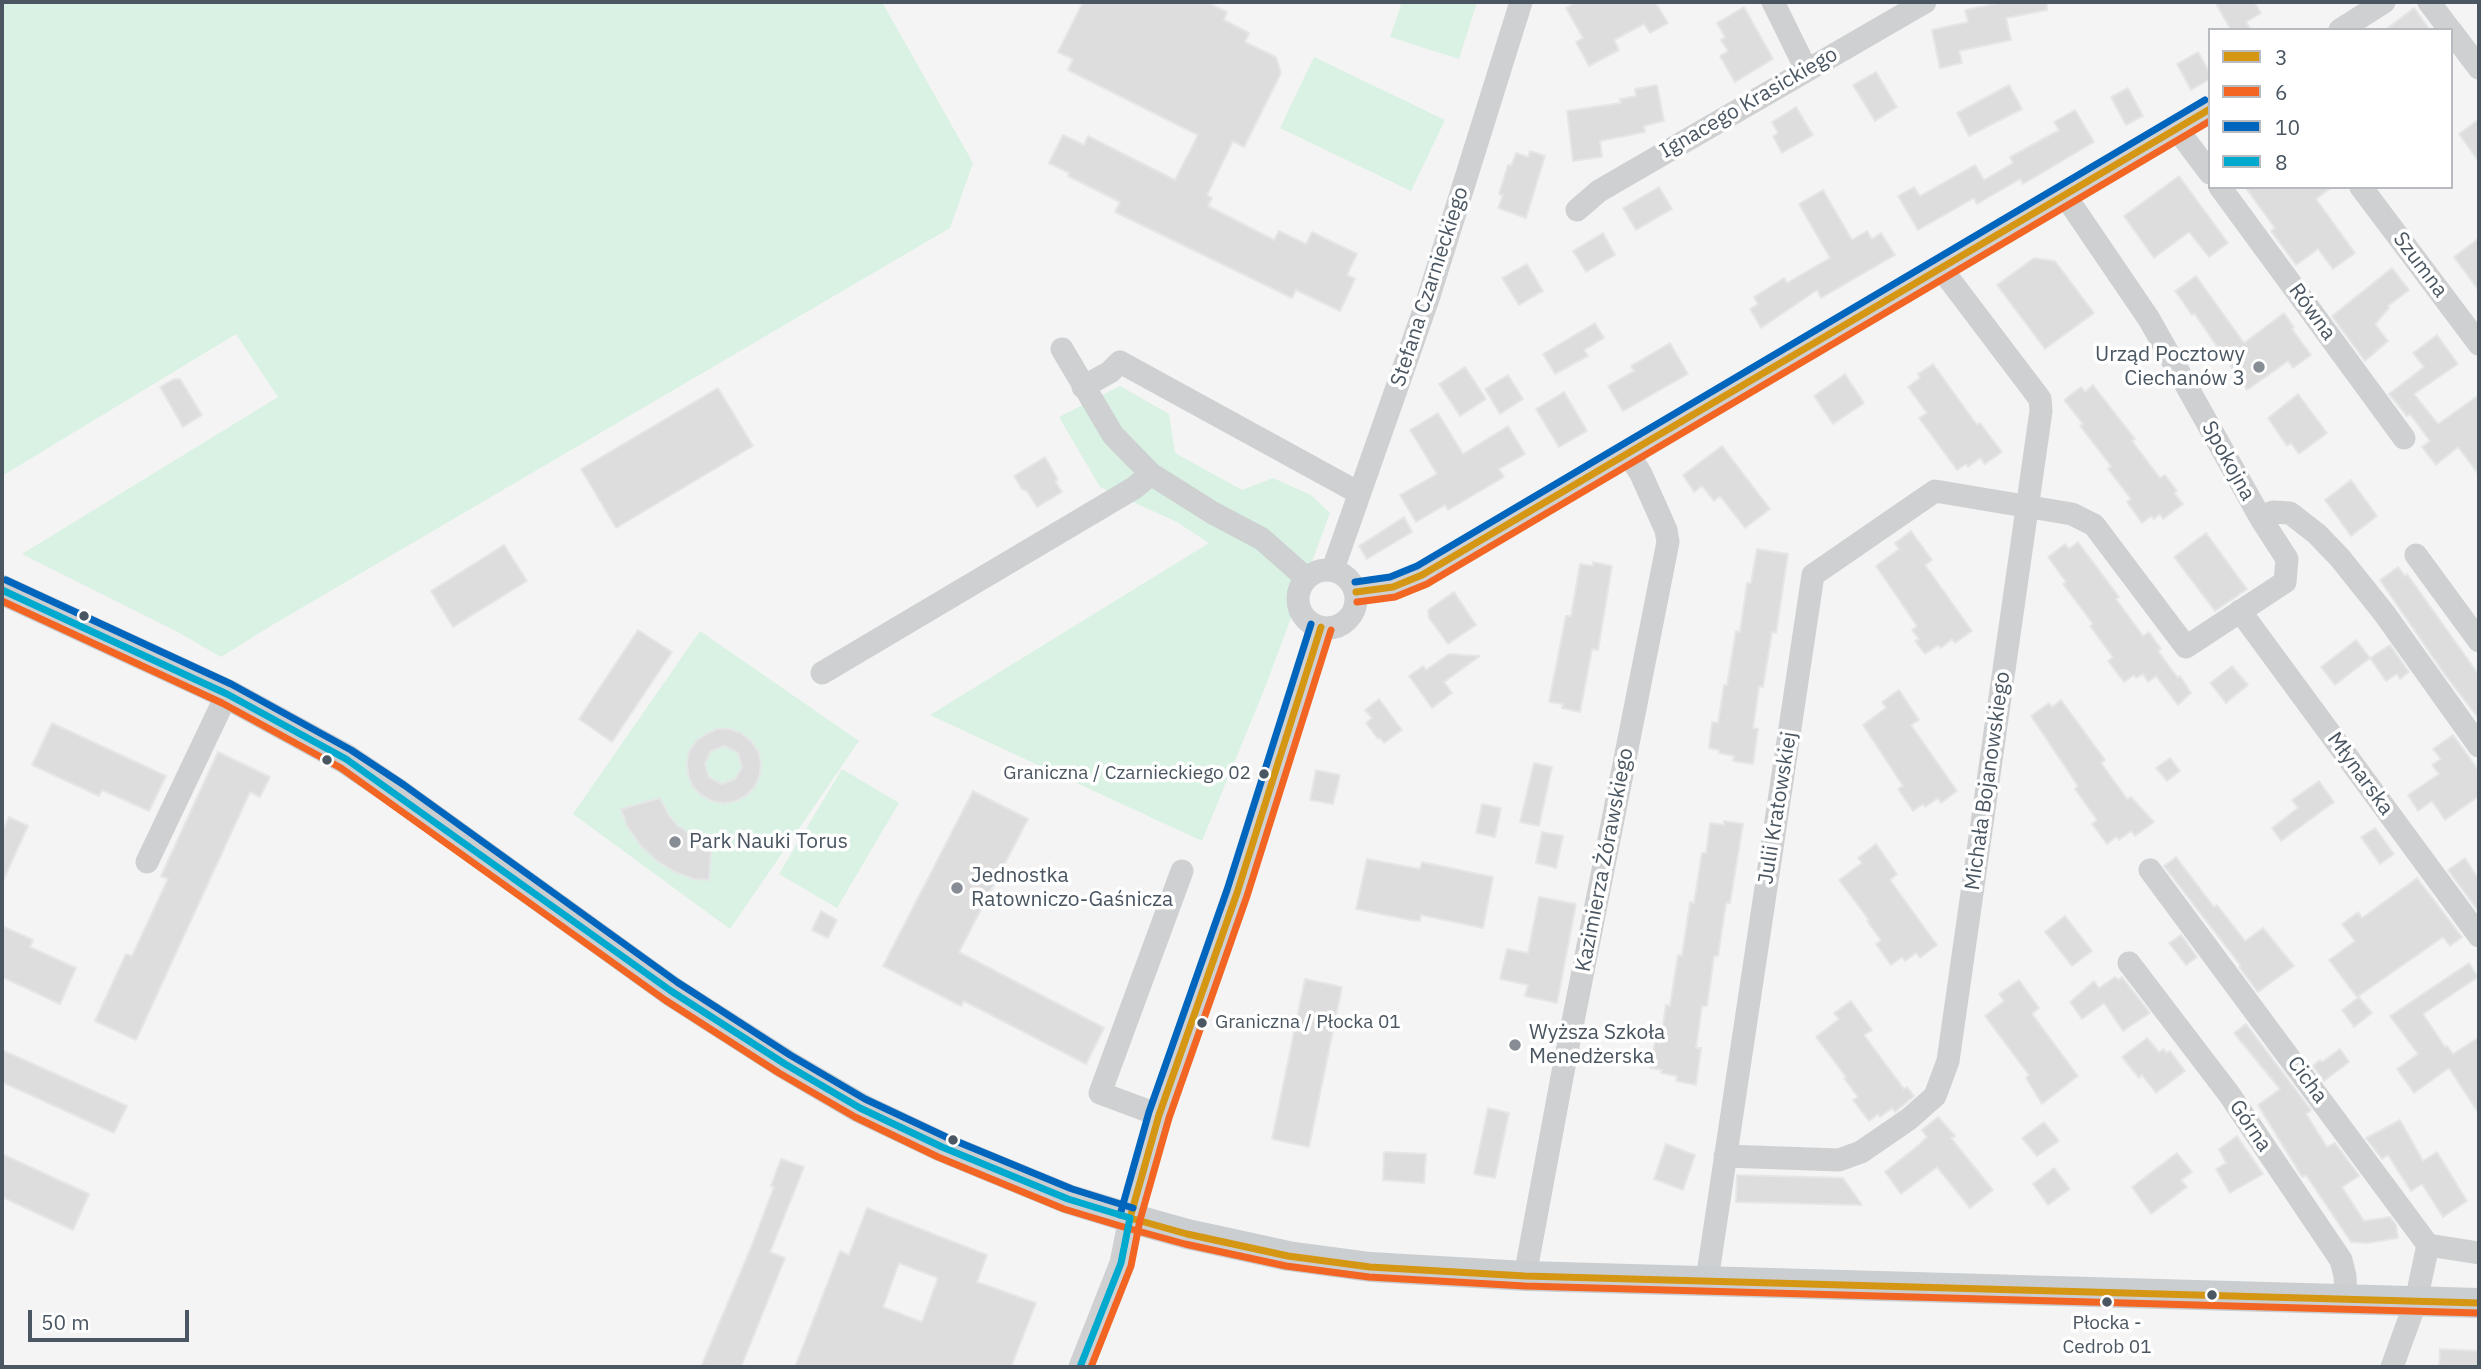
<!DOCTYPE html>
<meta charset="utf-8">
<style>
body{margin:0}
#map{position:relative;width:2481px;height:1369px;overflow:hidden;background:#f4f4f4;font-family:"IBM Plex Sans",sans-serif}
canvas{display:block}
.frame{position:absolute;inset:0;border:4px solid #4a5661;pointer-events:none}
.legend{position:absolute;left:2208px;top:28px;width:245px;height:161px;box-sizing:border-box;background:#fff;border:2px solid #b7bbc0;margin:0;padding:9px 12px;list-style:none;font-size:21px;color:#4a5661}
.legend li{display:flex;align-items:center;gap:14px;height:35px}
.legend b{width:35px;border:2px solid #b7bbc0}
.scale{position:absolute;left:28px;top:1310px;width:161px;height:32px;box-sizing:border-box;border:4px solid #4a5661;border-top:0;padding-left:9px;font-size:21px;line-height:24px;white-space:nowrap;color:#4a5661;-webkit-text-stroke:5px #fff;paint-order:stroke}
</style>
<div id="map">
<canvas width="2481" height="1369"></canvas>
<div class="frame"></div>
<ul class="legend">
<li><b style="height:9px;background:#d49613"></b>3</li>
<li><b style="height:9px;background:#f26522"></b>6</li>
<li><b style="height:9px;background:#0065bd"></b>10</li>
<li><b style="height:9px;background:#00a9ce"></b>8</li>
</ul>
<div class="scale">50 m</div>
</div>
<script>
const ctx = document.querySelector('canvas').getContext('2d');
ctx.lineJoin = 'round';
function paint(path, color) { ctx.fillStyle = color; ctx.fill(path, 'evenodd'); }
const toPath = rows => new Path2D(rows.map(r => 'M' + r).join(''));
function trace(path, color, width, dash) { ctx.strokeStyle = color; ctx.lineWidth = width; ctx.lineCap = dash ? 'butt' : 'round'; ctx.setLineDash(dash || []); ctx.stroke(path); }
function label(font, color, halo, rows, align = 'center') {
  ctx.font = font + ' "IBM Plex Sans",sans-serif'; ctx.lineWidth = 7; ctx.setLineDash([]); ctx.textBaseline = 'middle'; ctx.strokeStyle = halo; ctx.fillStyle = color; for (const [text, x, y, turn = 0] of rows) {
    ctx.save(); ctx.translate(x, y); ctx.rotate((+turn || 0) * Math.PI / 180); ctx.textAlign = isNaN(turn) ? turn : align; if (halo) ctx.strokeText(text, 0, 0); ctx.fillText(text, 0, 0); ctx.restore();
  }
}
paint(toPath([
 [2,2,882,2,973,163,950,228,269,627,221,657,176,631,22,554,278,397,236,334,2,476],
 [1402,2,1477,2,1459,59,1390,37],
 [1314,57,1445,120,1411,191,1280,128],
 [1120,386,1169,414,1175,453,1242,490,1273,478,1311,495,1330,513,1266,685,1202,841,930,715,1209,543,1177,522,1100,487,1059,417],
 [700,631,859,741,730,929,573,814],
 [842,769,899,803,837,908,779,874]
]), '#d9f2e3');
const building = toPath([
 [1083,2,1206,2,1227,12,1224,20,1249,33,1245,42,1276,57,1281,73,1244,147,1233,141,1207,195,1212,198,1208,206,1274,240,1279,231,1306,244,1312,232,1357,254,1347,275,1355,279,1340,311,1296,290,1292,298,1115,212,1120,202,1068,176,1069,173,1049,163,1063,135,1084,145,1088,136,1175,180,1198,135,1068,70,1073,59,1058,52,1083,2],
 [1577,2,1655,2,1668,23,1650,33,1644,24,1614,40,1619,50,1589,66,1576,42,1583,38,1566,8,1577,2],
 [2005,2,2047,2,2047,10,2006,18,2011,40,1959,51,1962,63,1940,68,1932,30,1968,22,1965,10,2005,2],
 [2215,2,2254,2,2261,13,2246,22,2251,30,2231,30,2215,2],
 [1744,7,1773,59,1735,82,1720,56,1728,51,1721,40,1725,37,1717,23,1744,7],
 [2414,8,2430,30,2385,30,2414,8],
 [2198,52,2210,73,2210,79,2191,90,2177,64,2198,52],
 [1876,72,1897,107,1875,121,1853,85,1876,72],
 [1657,85,1664,121,1644,126,1645,132,1600,141,1602,157,1573,161,1567,111,1621,103,1620,99,1636,96,1635,89,1657,85],
 [2009,85,2022,109,1969,136,1957,113,2009,85],
 [2128,88,2143,116,2126,125,2111,97,2128,88],
 [1796,107,1813,135,1782,153,1773,136,1778,133,1772,122,1796,107],
 [2075,110,2094,142,2023,184,2020,179,1977,204,1974,198,1918,230,1898,196,1914,187,1920,196,1975,165,1984,180,2013,163,2010,157,2059,130,2054,122,2075,110],
 [2479,119,2479,162,2459,134,2479,119],
 [1530,151,1545,156,1526,218,1498,208,1503,195,1499,194,1508,165,1511,166,1516,153,1528,157,1530,151],
 [2179,176,2228,243,2209,257,2189,232,2154,258,2124,216,2179,176],
 [1659,187,1672,209,1636,230,1623,208,1659,187],
 [2245,187,2332,187,2316,199,2355,253,2333,269,2318,249,2296,265,2271,231,2275,228,2245,187],
 [1823,190,1852,240,1867,231,1872,239,1881,233,1895,255,1821,298,1817,290,1761,328,1750,309,1758,304,1754,297,1784,278,1787,283,1830,258,1799,204,1823,190],
 [1603,233,1615,255,1586,272,1573,251,1603,233],
 [2479,238,2479,291,2454,257,2479,238],
 [2034,258,2055,261,2094,313,2045,349,1997,285,2034,258],
 [1527,264,1543,291,1519,305,1502,278,1527,264],
 [2392,268,2409,290,2388,306,2389,308,2375,324,2388,341,2365,361,2332,316,2392,268],
 [2196,276,2244,343,2284,313,2294,327,2292,329,2311,355,2293,368,2288,361,2247,390,2194,313,2192,315,2175,291,2196,276],
 [1595,323,1604,338,1584,350,1588,356,1555,374,1543,354,1595,323],
 [2437,335,2458,364,2414,394,2438,424,2479,395,2479,475,2458,447,2436,465,2422,447,2430,441,2410,414,2407,416,2389,394,2424,367,2413,353,2437,335],
 [1670,343,1688,374,1623,411,1608,386,1634,371,1631,366,1670,343],
 [1933,364,1977,425,1980,423,2002,452,1985,464,1980,458,1968,467,1966,464,1957,470,1919,418,1927,413,1908,387,1920,378,1918,374,1933,364],
 [1465,367,1486,399,1460,416,1439,384,1465,367],
 [1845,374,1864,403,1833,424,1814,396,1845,374],
 [1508,375,1523,399,1500,414,1485,389,1508,375],
 [174,379,180,379,202,415,183,427,160,387,174,379],
 [2093,385,2135,439,2132,441,2160,478,2165,475,2177,491,2174,493,2183,504,2163,519,2160,514,2154,519,2151,516,2142,523,2127,502,2131,499,2108,469,2111,466,2080,426,2083,424,2064,400,2081,387,2085,392,2093,385],
 [718,388,753,446,616,528,581,469,718,388],
 [1564,392,1587,431,1559,447,1536,409,1564,392],
 [2298,394,2327,433,2299,454,2291,443,2287,446,2268,418,2298,394],
 [1438,413,1463,454,1508,426,1525,454,1499,469,1504,477,1448,510,1445,505,1416,522,1400,495,1437,474,1410,430,1438,413],
 [1722,446,1770,509,1745,528,1720,496,1714,501,1702,486,1694,492,1683,475,1722,446],
 [1045,457,1058,480,1055,481,1062,492,1037,507,1027,491,1022,489,1014,476,1045,457],
 [2351,480,2377,516,2351,536,2325,500,2351,480],
 [1404,517,1412,532,1367,559,1359,546,1404,517],
 [1911,531,1932,560,1925,565,1972,631,1955,643,1952,639,1941,648,1938,645,1925,654,1915,641,1919,639,1912,630,1917,626,1876,566,1899,549,1895,543,1911,531],
 [2206,533,2247,589,2215,611,2174,557,2206,533],
 [2078,542,2119,597,2116,599,2143,636,2149,632,2161,649,2158,651,2178,678,2180,676,2191,693,2178,705,2156,676,2148,682,2143,674,2136,678,2134,675,2124,682,2108,661,2113,657,2090,626,2093,624,2063,584,2066,582,2048,557,2065,544,2069,549,2078,542],
 [504,545,527,581,453,627,431,591,504,545],
 [1757,549,1788,554,1776,633,1772,632,1763,687,1759,686,1753,728,1758,729,1753,764,1733,761,1734,756,1719,753,1719,750,1709,748,1712,722,1718,723,1724,685,1727,685,1736,631,1740,632,1747,583,1751,583,1757,549],
 [1593,562,1612,566,1598,650,1592,649,1580,712,1562,708,1563,704,1549,702,1566,616,1571,616,1580,564,1593,566,1593,562],
 [2398,567,2405,576,2407,574,2479,675,2479,719,2443,672,2380,580,2398,567],
 [1454,592,1476,625,1448,644,1429,618,1428,610,1454,592],
 [638,630,672,652,612,742,579,719,638,630],
 [2356,640,2370,658,2335,685,2321,667,2356,640],
 [2390,645,2409,672,2400,679,2397,674,2386,681,2370,658,2390,645],
 [1449,654,1480,656,1444,682,1452,693,1432,708,1409,676,1423,666,1426,670,1449,654],
 [2232,666,2248,685,2226,703,2210,683,2232,666],
 [1899,690,1919,720,1911,725,1957,791,1941,803,1938,798,1925,807,1923,804,1913,811,1898,789,1903,786,1863,725,1886,708,1882,702,1899,690],
 [1379,699,1402,730,1384,743,1380,738,1378,739,1366,723,1372,718,1365,710,1379,699],
 [2061,700,2105,760,2101,763,2127,799,2131,797,2154,822,2135,836,2131,831,2119,840,2116,837,2107,844,2092,824,2097,820,2075,789,2078,786,2031,716,2049,703,2052,707,2061,700],
 [52,723,166,776,149,811,102,790,99,796,32,765,52,723],
 [717,729,730,729,741,733,751,741,758,751,761,763,760,775,755,786,747,795,736,801,724,803,712,801,701,795,693,787,688,775,687,763,689,751,696,741,706,734,717,729],
 [725,746,738,753,742,767,735,779,722,784,709,777,705,764,711,751,725,746],
 [2453,735,2479,771,2479,796,2445,820,2432,801,2418,811,2408,795,2439,774,2432,765,2441,759,2433,749,2453,735],
 [218,752,270,777,260,797,250,792,136,1040,95,1021,126,954,132,956,168,879,161,876,218,752],
 [2170,758,2180,771,2167,781,2156,768,2170,758],
 [1534,763,1552,767,1539,826,1520,822,1534,763],
 [1316,770,1340,775,1333,804,1310,800,1316,770],
 [2319,781,2334,802,2281,841,2272,828,2298,808,2292,800,2319,781],
 [973,791,1028,819,959,952,1104,1028,1086,1064,964,1001,961,1006,883,966,973,791],
 [660,798,670,817,678,826,689,833,712,839,709,880,694,879,675,872,657,861,641,846,627,826,621,809,660,798],
 [1482,804,1501,808,1495,837,1476,833,1482,804],
 [9,817,28,826,2,883,2,832,9,817],
 [1724,821,1743,824,1730,903,1726,903,1718,956,1714,956,1707,1006,1702,1006,1696,1048,1701,1048,1696,1085,1676,1081,1677,1076,1661,1073,1662,1070,1650,1068,1655,1042,1660,1043,1666,1005,1670,1006,1678,955,1682,956,1690,902,1694,903,1702,853,1706,853,1710,823,1724,825,1724,821],
 [2375,828,2394,854,2380,864,2361,837,2375,828],
 [1542,832,1563,836,1556,868,1536,863,1542,832],
 [1876,844,1897,874,1890,880,1937,945,1920,958,1916,953,1905,961,1902,957,1891,965,1876,944,1881,940,1867,921,1869,920,1839,880,1862,863,1858,858,1876,844],
 [2176,857,2214,907,2217,905,2245,941,2263,928,2294,966,2258,992,2239,967,2241,966,2164,866,2176,857],
 [2465,858,2479,880,2479,912,2448,870,2465,858],
 [1367,859,1420,869,1422,862,1493,877,1483,928,1421,915,1420,921,1410,920,1356,909,1367,859],
 [2417,878,2462,937,2450,946,2443,937,2357,997,2329,960,2355,941,2342,924,2358,912,2362,918,2417,878],
 [1539,897,1576,904,1557,1003,1525,996,1528,985,1500,979,1507,949,1528,953,1539,897],
 [821,911,837,920,828,938,812,930,821,911],
 [2065,916,2092,951,2072,966,2045,932,2065,916],
 [2,926,33,940,30,947,76,968,60,1004,2,977,2,926],
 [2181,935,2197,957,2186,965,2169,943,2181,935],
 [2469,963,2478,977,2423,1014,2445,1047,2447,1046,2453,1054,2479,1037,2479,1114,2449,1068,2414,1093,2397,1069,2418,1054,2390,1016,2469,963],
 [2115,977,2118,980,2122,977,2150,1013,2123,1031,2104,1003,2082,1019,2070,1002,2094,981,2099,988,2115,977],
 [1305,979,1342,987,1309,1147,1272,1139,1305,979],
 [2019,980,2039,1008,2032,1014,2078,1076,2042,1104,2026,1078,2029,1075,1985,1016,2004,1001,1999,994,2019,980],
 [2359,997,2372,1013,2354,1027,2342,1010,2359,997],
 [1851,1001,1872,1030,1864,1035,1904,1089,1907,1087,1914,1096,1895,1112,1892,1108,1880,1117,1878,1114,1869,1121,1853,1100,1858,1097,1844,1078,1846,1077,1816,1037,1839,1019,1834,1013,1851,1001],
 [2246,1024,2311,1110,2306,1114,2327,1147,2335,1143,2358,1174,2359,1176,2342,1187,2364,1221,2390,1217,2396,1225,2398,1238,2368,1243,2351,1242,2306,1175,2302,1177,2258,1105,2280,1089,2234,1033,2246,1024],
 [2147,1038,2159,1052,2164,1049,2166,1053,2170,1051,2185,1071,2156,1093,2142,1075,2139,1078,2122,1057,2147,1038],
 [2340,1049,2349,1062,2324,1081,2313,1066,2320,1060,2322,1062,2340,1049],
 [2,1050,127,1106,114,1133,2,1082,2,1050],
 [1488,1108,1509,1113,1495,1178,1474,1174,1488,1108],
 [1938,1117,1955,1136,1951,1138,1993,1190,1970,1208,1937,1167,1901,1194,1885,1172,1920,1144,1927,1137,1922,1130,1938,1117],
 [2400,1120,2423,1161,2437,1152,2467,1201,2443,1217,2422,1184,2411,1191,2388,1155,2382,1159,2366,1138,2400,1120],
 [2044,1122,2059,1141,2037,1156,2022,1138,2044,1122],
 [2237,1136,2263,1174,2230,1193,2216,1169,2226,1163,2219,1149,2237,1136],
 [1666,1144,1695,1155,1683,1190,1654,1179,1666,1144],
 [1384,1152,1426,1154,1424,1183,1383,1180,1384,1152],
 [2177,1153,2192,1172,2181,1180,2187,1187,2151,1214,2132,1187,2177,1153],
 [2,1154,89,1194,73,1230,2,1197,2,1154],
 [781,1159,804,1167,770,1252,785,1258,741,1367,701,1367,752,1245,774,1187,771,1186,781,1159],
 [2054,1168,2070,1189,2048,1205,2033,1184,2054,1168],
 [1737,1175,1843,1178,1862,1205,1736,1202,1737,1175],
 [867,1208,987,1255,977,1282,1036,1303,1011,1367,795,1367,840,1251,849,1255,867,1208],
 [899,1263,938,1278,922,1322,883,1307,899,1263],
 [2440,1349,2479,1351,2479,1367,2439,1367,2440,1349]
]);
paint(building, '#ddddde');
trace(building, '#e5e6e7', 2);
trace(toPath([
 [1773,2,1806,69],
 [2429,2,2450,30],
 [2340,30,2384,2],
 [2451,31,2479,68],
 [2177,129,2210,173],
 [2220,187,2404,438],
 [2361,187,2479,344],
 [2064,194,2149,319,2260,517,2273,512,2290,513,2317,534,2340,558,2384,613,2479,746],
 [1577,210,1599,191,1925,2],
 [1062,349,1113,435,1151,474,1213,513,1262,539,1306,578],
 [1083,387,1110,372,1120,362,1359,493],
 [2416,555,2479,641],
 [1333,569,1428,299,1521,2],
 '1298 599a29 29 0 1 1 58 0a29 29 0 1 1-58 0Z',
 [1356,592,1393,587,1422,575,2210,109],
 [2240,611,2479,936],
 [822,673,1134,488,1151,474],
 [147,862,227,694],
 [2150,870,2428,1245,2416,1301,2392,1367],
 [2129,963,2229,1094,2341,1260,2345,1276,2346,1300],
 [1159,1115,1100,1093,1182,871],
 [1725,1156,1839,1160,1861,1152,1909,1119,1935,1096,1948,1061,2041,411,2040,399,1940,267],
 [2428,1245,2479,1253],
 [1525,1276,1562,1077,1668,542,1666,530,1641,474,1627,452],
 [1707,1280,1813,575,1935,491,2072,514,2094,525,2186,647,2285,582,2287,559,2260,517],
 [1080,1367,1121,1263,1130,1218,1159,1115,1237,893,1321,627]
]), '#ced0d2', 23);
trace(toPath([
 [2,590,227,694,346,759,398,794,671,991,785,1064,860,1108,942,1147,1068,1199,1130,1218,1187,1234,1288,1256,1370,1267,1525,1276,2479,1303]
]), '#caced1', 30);
trace(toPath([
 [1356,592,1393,587,1422,575,2210,109],
 [1130,1218,1187,1234,1288,1256,1370,1267,1525,1276,2479,1303],
 [1130,1218,1159,1115,1237,893,1321,627]
]), '#d49613', 7);
trace(toPath([
 [2,601,222,703,341,768,665,1000,779,1073,855,1117,938,1157,1064,1209,1127,1228,1185,1244,1286,1266,1369,1277,1525,1286,2479,1313],
 [1357,602,1395,597,1427,584,2210,121],
 [1091,1367,1131,1266,1140,1220,1169,1118,1247,896,1331,630]
]), '#f26522', 7);
trace(toPath([
 [6,580,231,684,351,750,404,785,677,982,790,1055,865,1099,946,1137,1072,1189,1133,1208],
 [1355,582,1390,577,1417,566,2205,100],
 [1120,1215,1149,1112,1227,890,1311,624]
]), '#0065bd', 7);
trace(toPath([
 [2,590,227,694,346,759,671,991,785,1064,860,1108,942,1147,1068,1199,1130,1218],
 [1080,1367,1121,1263,1130,1218]
]), '#00a9ce', 7);
for (const [x, y, r, color] of [
 [2259,367,7,"#868d94"],
 [84,616,6,"#4a5661"],
 [327,760,6,"#4a5661"],
 [1264,774,6,"#4a5661"],
 [675,842,7,"#868d94"],
 [957,888,7,"#868d94"],
 [1202,1023,6,"#4a5661"],
 [1515,1045,7,"#868d94"],
 [953,1140,6,"#4a5661"],
 [2212,1295,6,"#4a5661"],
 [2107,1302,6,"#4a5661"]
]) { const dot = new Path2D(); dot.arc(x, y, r, 0, 2 * Math.PI); ctx.fillStyle = color; ctx.fill(dot); trace(dot, '#fff', 2.5); }
label('19px', '#4a5661', '#fff', [
 ["Graniczna / Czarnieckiego 02",1251,774],
 ["Graniczna / Płocka 01",1215,1023,"left"],
 ["Płocka -",2107,1324,"center"],
 ["Cedrob 01",2107,1348,"center"]
], 'right');
label('21px', '#4a5661', '#fff', [
 ["Ignacego Krasickiego",1749,103,-30],
 ["Szumna",2420,265,53],
 ["Stefana Czarnieckiego",1430,287,-72],
 ["Równa",2312,312,54],
 ["Spokojna",2228,461,61],
 ["Młynarska",2360,774,54],
 ["Michała Bojanowskiego",1988,781,-82],
 ["Julii Kratowskiej",1778,808,-81],
 ["Kazimierza Żórawskiego",1605,860,-79],
 ["Cicha",2307,1080,54],
 ["Górna",2250,1126,56]
]);
label('21px', '#4a5661', '#fff', [
 ["Urząd Pocztowy",2245,355,"right"],
 ["Ciechanów 3",2245,379,"right"],
 ["Park Nauki Torus",689,842],
 ["Jednostka",971,876],
 ["Ratowniczo-Gaśnicza",971,900],
 ["Wyższa Szkoła",1529,1033],
 ["Menedżerska",1529,1057]
], 'left');
</script>
